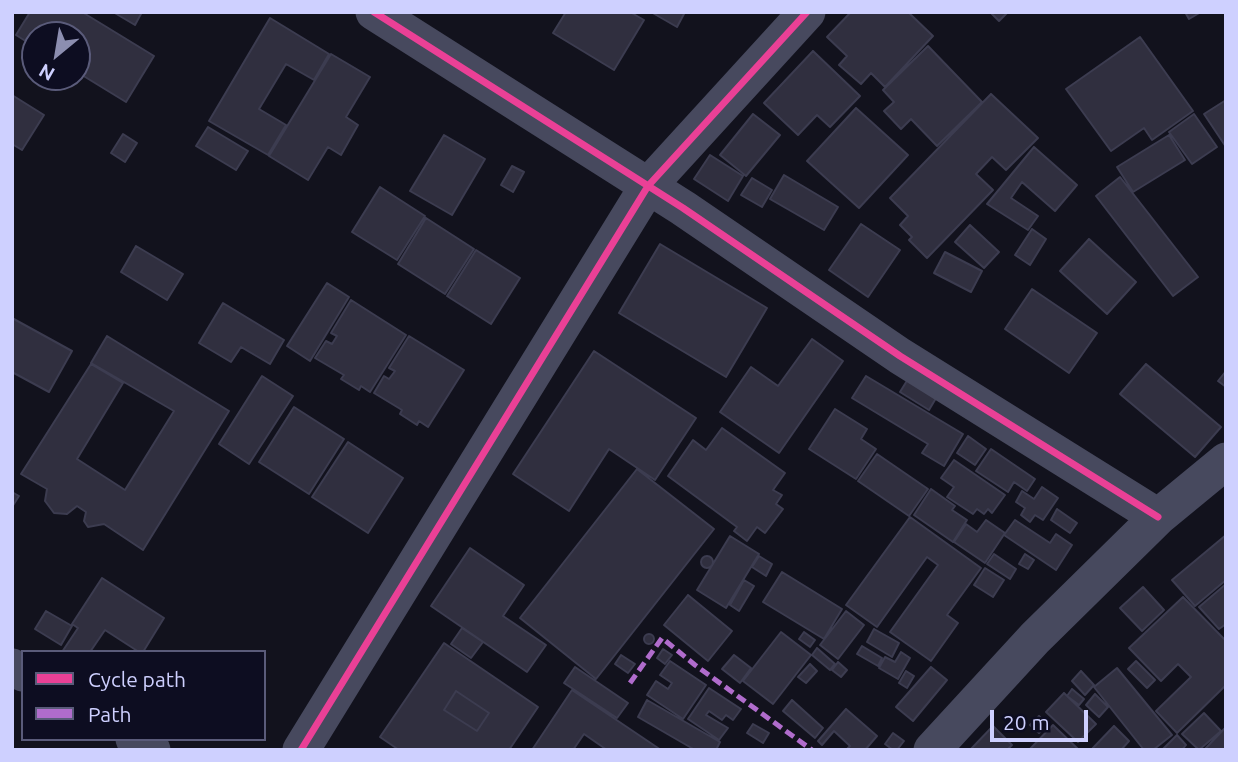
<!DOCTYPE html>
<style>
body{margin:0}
#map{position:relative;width:1238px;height:762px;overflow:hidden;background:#12121d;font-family:Ubuntu,sans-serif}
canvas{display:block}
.frame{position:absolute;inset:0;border:14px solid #ced0ff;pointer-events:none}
.legend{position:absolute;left:21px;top:650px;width:245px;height:91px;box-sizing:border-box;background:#0d0d21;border:2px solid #5a5b7a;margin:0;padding:9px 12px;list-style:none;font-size:21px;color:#ced0ff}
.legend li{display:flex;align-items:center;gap:14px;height:35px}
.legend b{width:35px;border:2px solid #5a5b7a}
.north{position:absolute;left:21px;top:21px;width:70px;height:70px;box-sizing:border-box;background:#0d0d21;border:2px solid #5a5b7a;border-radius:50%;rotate:210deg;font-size:19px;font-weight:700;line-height:28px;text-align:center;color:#ced0ff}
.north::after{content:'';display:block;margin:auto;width:24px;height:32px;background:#8c8eb0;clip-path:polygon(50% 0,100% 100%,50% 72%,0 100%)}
.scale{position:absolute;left:990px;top:710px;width:98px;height:32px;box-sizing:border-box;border:4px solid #ced0ff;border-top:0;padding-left:9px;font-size:21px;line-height:24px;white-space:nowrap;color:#ced0ff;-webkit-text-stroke:5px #0d0d21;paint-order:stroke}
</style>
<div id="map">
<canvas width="1238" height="762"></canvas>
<div class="frame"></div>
<ul class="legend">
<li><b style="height:9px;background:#ea4096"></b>Cycle path</li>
<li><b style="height:9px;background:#b06ccc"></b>Path</li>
</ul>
<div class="north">N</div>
<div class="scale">20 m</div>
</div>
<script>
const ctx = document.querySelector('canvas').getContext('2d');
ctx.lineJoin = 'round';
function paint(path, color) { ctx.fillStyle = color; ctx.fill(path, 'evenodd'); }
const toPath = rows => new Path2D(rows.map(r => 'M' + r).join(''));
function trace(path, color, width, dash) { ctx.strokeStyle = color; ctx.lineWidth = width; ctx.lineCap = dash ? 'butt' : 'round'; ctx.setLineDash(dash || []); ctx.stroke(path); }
const building = toPath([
 [30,12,82,12,154,56,126,102,77,72,77,35,35,35,35,47,16,35,30,12],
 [113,12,142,12,135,25,113,12],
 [566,12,630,12,644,20,614,70,553,33,566,12],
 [651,12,685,12,677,27,651,12],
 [851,12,908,12,933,36,885,87,871,73,861,84,839,65,847,56,827,37,851,12],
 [990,12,1008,12,999,21,990,12],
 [1185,12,1201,12,1189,19,1185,12],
 [270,18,329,54,314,80,286,64,259,109,286,125,268,155,209,121,270,18],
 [1140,37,1193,111,1152,140,1144,128,1111,151,1066,89,1140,37],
 [928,46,982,102,937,146,911,119,901,129,884,111,894,102,883,90,928,46],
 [813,51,860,96,830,127,817,115,798,135,764,103,813,51],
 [331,54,370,77,346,117,358,125,341,155,328,147,308,180,269,156,331,54],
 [991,94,1038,138,1006,170,992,157,976,174,993,190,927,258,909,240,912,237,900,225,908,216,890,198,991,94],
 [12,95,44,115,22,150,12,144,12,95],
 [1226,100,1226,147,1204,114,1226,100],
 [856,108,908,155,859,208,807,161,856,108],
 [753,114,780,135,746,176,720,155,753,114],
 [1194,114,1217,147,1192,164,1169,132,1194,114],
 [208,127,248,151,236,170,196,146,208,127],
 [123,134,137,143,125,162,111,153,123,134],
 [444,135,485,159,452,215,410,191,444,135],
 [1169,135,1185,160,1133,192,1117,167,1169,135],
 [1034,147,1077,185,1055,211,1022,182,1011,198,1038,216,1028,230,987,204,1034,147],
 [710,155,743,176,728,201,694,179,710,155],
 [512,166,524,172,513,192,501,185,512,166],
 [784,175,838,207,824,230,770,199,784,175],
 [1120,177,1198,277,1173,296,1096,196,1120,177],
 [752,178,772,190,762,207,741,195,752,178],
 [380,187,425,216,397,260,352,232,380,187],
 [426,218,474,249,445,294,398,264,426,218],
 [861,224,900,250,868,297,829,270,861,224],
 [970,225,999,252,984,268,955,242,970,225],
 [1032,229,1046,239,1030,265,1015,255,1032,229],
 [1089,239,1136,282,1107,314,1060,271,1089,239],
 [660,244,767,308,726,377,619,313,660,244],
 [136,246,183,274,167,300,121,272,136,246],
 [476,250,520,278,491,324,447,296,476,250],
 [945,252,982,271,971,292,934,273,945,252],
 [327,283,349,297,310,361,287,346,327,283],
 [1032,289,1097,333,1069,373,1005,329,1032,289],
 [351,300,406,335,370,392,361,386,359,390,341,379,344,375,315,358,326,341,332,344,337,336,331,333,351,300],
 [223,303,284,340,270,364,241,347,231,362,199,343,223,303],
 [12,318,72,351,49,392,12,372,12,318],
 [107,336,229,411,143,550,104,524,88,527,84,521,86,512,77,506,67,514,54,513,45,501,47,489,21,474,91,364,123,383,77,459,125,490,174,411,91,363,107,336],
 [409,336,464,370,428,427,419,421,417,425,400,414,402,410,374,393,384,376,389,379,395,371,389,368,409,336],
 [812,339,843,361,779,453,720,412,751,367,778,386,812,339],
 [594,351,696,418,655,480,609,449,569,511,513,474,594,351],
 [1146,364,1221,427,1195,457,1120,394,1146,364],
 [913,371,942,388,929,410,900,392,913,371],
 [1226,371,1226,387,1218,381,1226,371],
 [262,376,293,396,249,464,219,444,262,376],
 [866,376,963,434,944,466,922,453,928,444,852,398,866,376],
 [294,407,344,439,309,494,259,462,294,407],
 [835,409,867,429,861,439,876,449,856,479,809,449,835,409],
 [722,428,785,473,773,490,782,495,776,504,783,509,765,533,757,527,747,541,734,531,737,527,668,476,693,440,706,450,722,428],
 [968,436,986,449,975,465,957,453,968,436],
 [348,442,403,478,368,533,312,497,348,442],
 [991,449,1035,479,1027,491,1014,482,1008,492,976,471,991,449],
 [877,454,928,489,909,516,858,481,877,454],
 [954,460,1005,495,992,513,988,509,984,514,977,509,973,514,947,497,954,487,941,478,954,460],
 [637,469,714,529,596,679,520,618,637,469],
 [1042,487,1058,498,1043,520,1035,515,1030,522,1021,515,1025,508,1016,502,1022,491,1034,499,1042,487],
 [931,489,955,506,952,510,967,520,953,542,914,515,931,489],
 [12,492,19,496,12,507,12,492],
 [1057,509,1077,523,1070,533,1051,520,1057,509],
 [910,517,981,568,947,615,958,623,931,661,890,632,938,565,927,557,877,627,846,605,910,517],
 [986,520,1005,533,985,563,954,542,966,524,977,532,986,520],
 [1015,520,1050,543,1056,534,1072,545,1056,570,1004,535,1015,520],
 [1226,535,1226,580,1195,606,1172,580,1226,535],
 [730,536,759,554,726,608,697,590,730,536],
 [470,548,524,585,503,616,546,645,527,672,431,606,470,548],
 [994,554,1016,569,1010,579,987,564,994,554],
 [1025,554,1034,560,1028,569,1019,564,1025,554],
 [759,556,772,564,766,576,752,567,759,556],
 '701 562a6 6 0 1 1 12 0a6 6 0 1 1-12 0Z',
 [985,568,1004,580,993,597,974,585,985,568],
 [782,572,842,609,824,639,763,602,782,572],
 [102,578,164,618,143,652,139,652,105,630,90,652,62,652,78,628,72,624,102,578],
 [744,580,754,586,739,611,730,605,744,580],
 [1226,584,1226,624,1219,629,1199,607,1226,584],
 [1143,587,1164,610,1142,631,1120,608,1143,587],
 [688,595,732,631,708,661,664,625,688,595],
 [1183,597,1226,641,1226,685,1177,733,1156,711,1191,677,1178,664,1161,681,1129,648,1183,597],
 [46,611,72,626,61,645,35,629,46,611],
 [846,611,864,625,838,659,820,645,846,611],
 [462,628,483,642,471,658,451,644,462,628],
 [874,629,899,643,892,657,867,642,874,629],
 [781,632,811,655,773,704,743,681,781,632],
 [804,632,815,640,810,647,799,639,804,632],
 '644 639a5 5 0 1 1 10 0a5 5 0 1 1-10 0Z',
 [444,643,538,707,509,750,399,750,380,737,444,643],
 [456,691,489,713,477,731,444,710,456,691],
 [862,646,882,658,878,666,857,654,862,646],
 [817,648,835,664,830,670,812,655,817,648],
 [663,649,672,655,665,664,657,658,663,649],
 [901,652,910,658,898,679,879,668,885,657,895,662,901,652],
 [621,655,635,664,628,673,615,664,621,655],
 [734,655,751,668,740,683,722,669,734,655],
 [670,661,706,685,683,719,647,695,656,681,668,689,672,683,660,675,670,661],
 [1136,661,1155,680,1147,688,1128,669,1136,661],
 [838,662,847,670,841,677,832,670,838,662],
 [810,664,817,671,806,683,798,677,810,664],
 [575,667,628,703,617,718,564,683,575,667],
 [931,667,947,680,913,721,896,707,931,667],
 [1117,668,1172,735,1153,750,1144,750,1094,687,1117,668],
 [906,671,914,676,907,688,899,683,906,671],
 [1081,671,1094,685,1085,695,1072,681,1081,671],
 [709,688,741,709,733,720,726,715,722,720,709,711,706,715,728,728,719,740,688,719,709,688],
 [1072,689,1084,699,1079,705,1067,696,1072,689],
 [572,690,661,750,607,750,584,734,573,750,532,750,572,690],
 [456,691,489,713,477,731,444,710,456,691],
 [1064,693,1096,724,1078,742,1046,712,1064,693],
 [1095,694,1108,707,1099,717,1086,705,1095,694],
 [647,700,720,742,716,750,695,750,638,717,647,700],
 [792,700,823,728,815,738,783,711,792,700],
 [846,709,877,736,865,750,846,750,850,746,834,731,822,745,818,741,846,709],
 [1204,713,1221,731,1199,750,1182,734,1204,713],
 [1039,716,1047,725,1039,733,1030,725,1039,716],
 [753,724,769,733,763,743,747,733,753,724],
 [1053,725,1079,750,1029,750,1053,725],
 [993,726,1012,745,1007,750,970,750,993,726],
 [1114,726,1129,741,1121,750,1091,750,1114,726],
 [1226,727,1226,750,1204,750,1226,727],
 [893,733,904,741,897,750,893,750,885,744,893,733],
 [1177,735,1186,745,1182,750,1162,750,1177,735]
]);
paint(building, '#302f3f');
trace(building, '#3c3c50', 2);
trace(toPath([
 [374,12,683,208,900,356,1158,517],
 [12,667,23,673],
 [134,739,152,750],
 [301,750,648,186,807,12],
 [932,750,1035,638,1158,517,1226,461]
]), '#47495e', 37);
trace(toPath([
 [630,683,662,638,695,665,812,750]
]), '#b06ccc', 5, [10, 5]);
trace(toPath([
 [374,12,683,208,900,356,1158,517],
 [301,750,648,186,807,12]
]), '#ea4096', 7);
</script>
